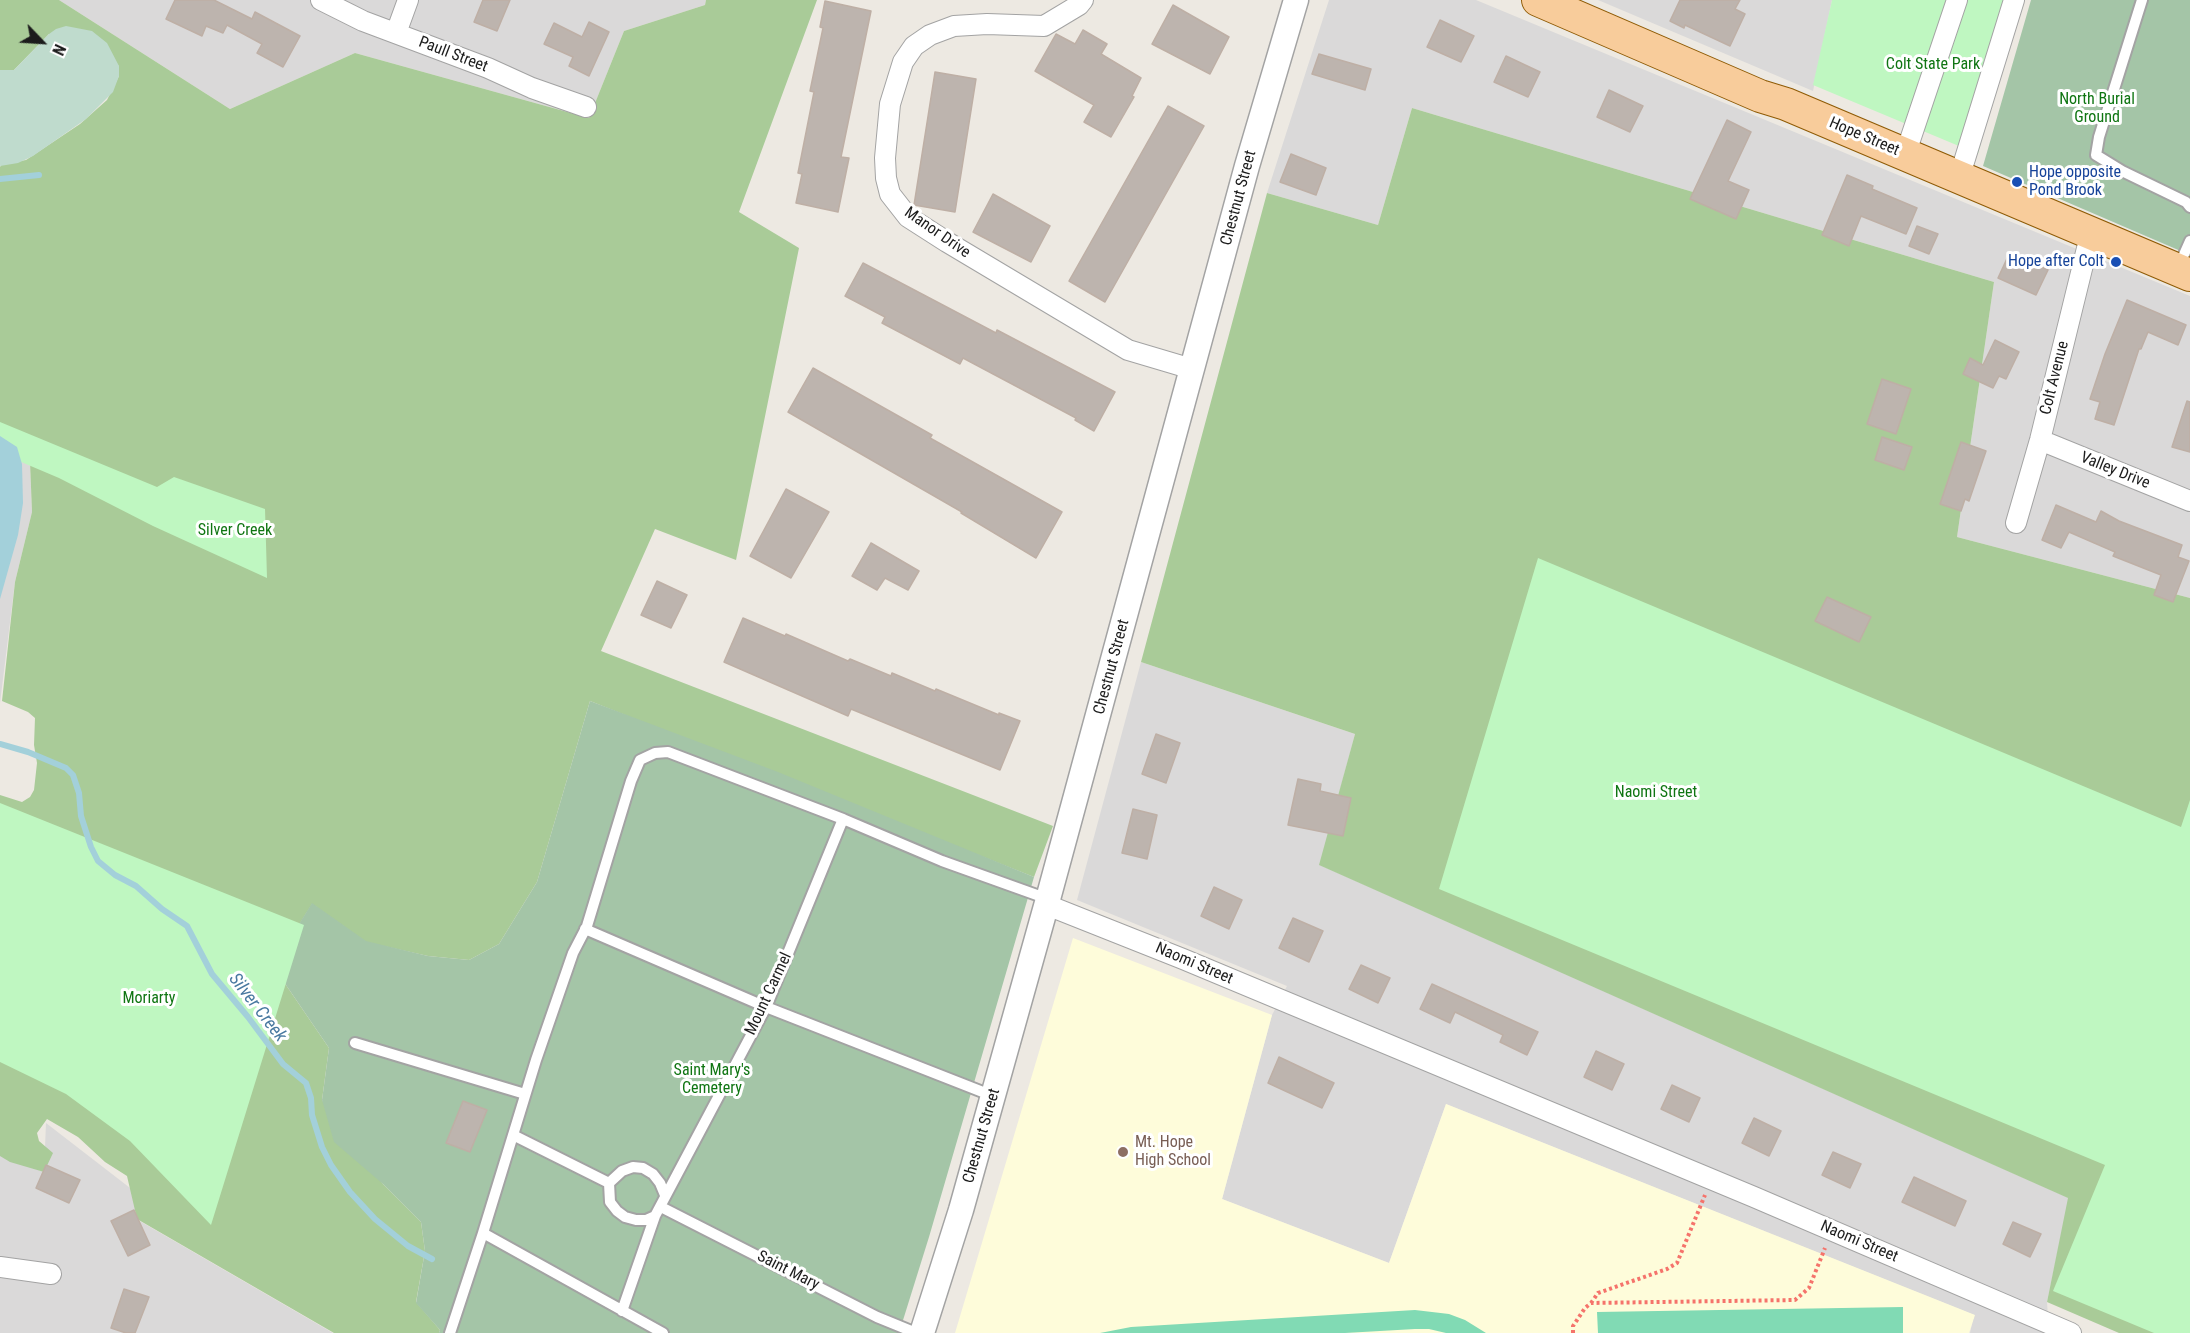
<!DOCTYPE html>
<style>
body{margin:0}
#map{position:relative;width:2190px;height:1333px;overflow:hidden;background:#ede9e2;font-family:"Roboto Condensed",sans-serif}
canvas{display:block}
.north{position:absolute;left:12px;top:12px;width:60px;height:60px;-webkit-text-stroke:4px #fff;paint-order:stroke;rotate:115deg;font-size:16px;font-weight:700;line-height:24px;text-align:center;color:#1c1c1c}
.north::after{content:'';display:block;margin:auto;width:21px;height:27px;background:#1c1c1c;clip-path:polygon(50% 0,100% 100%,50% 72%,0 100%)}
</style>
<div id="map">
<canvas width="2190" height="1333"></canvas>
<div class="north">N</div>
</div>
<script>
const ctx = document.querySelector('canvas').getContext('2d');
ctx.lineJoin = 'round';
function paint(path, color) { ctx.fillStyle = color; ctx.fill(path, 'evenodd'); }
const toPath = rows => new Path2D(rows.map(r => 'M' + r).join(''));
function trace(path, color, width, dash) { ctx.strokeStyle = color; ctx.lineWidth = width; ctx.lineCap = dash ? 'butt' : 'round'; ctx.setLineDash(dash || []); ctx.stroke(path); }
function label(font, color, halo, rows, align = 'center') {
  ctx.font = font + ' "Roboto Condensed",sans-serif'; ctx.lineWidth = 6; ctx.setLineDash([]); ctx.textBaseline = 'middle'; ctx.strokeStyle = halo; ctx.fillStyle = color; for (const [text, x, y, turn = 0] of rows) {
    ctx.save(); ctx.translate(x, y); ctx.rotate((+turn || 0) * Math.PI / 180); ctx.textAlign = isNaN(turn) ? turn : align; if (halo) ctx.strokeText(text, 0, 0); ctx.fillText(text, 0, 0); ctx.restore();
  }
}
paint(toPath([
 [59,0,706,0,705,5,624,31,589,118,355,53,230,109],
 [1329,0,1476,0,2190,296,2190,598,1957,537,1994,282,1412,108,1378,225,1267,193],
 [1598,0,1832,0,1813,91],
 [0,424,29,437,32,512,15,582,0,703],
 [1141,662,1355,734,1320,865,2069,1198,2047,1302,2049,1333,1970,1333,1974,1315,1446,1104,1389,1263,1222,1199,1272,1015,1287,986,1077,900],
 [46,1123,134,1191,138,1220,333,1333,0,1333,0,1155,44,1172]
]), '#dad9d9');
paint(toPath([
 [1073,938,1272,1015,1222,1199,1389,1263,1446,1104,1975,1315,1969,1333,955,1333]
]), '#fefcda');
paint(toPath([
 [0,0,59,0,230,109,355,53,589,118,624,31,705,5,706,0,817,0,739,212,799,248,736,560,655,529,601,651,1053,826,1034,877,590,701,537,882,499,944,469,960,428,956,366,942,312,904,273,966,329,1048,322,1100,383,1184,421,1222,425,1251,416,1302,440,1330,439,1333,334,1333,137,1219,127,1176,105,1162,78,1137,47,1119,37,1133,39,1141,53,1153,44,1172,10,1162,0,1156,0,795,22,802,30,797,34,790,37,763,34,745,35,718,28,712,2,701,15,582,32,512,29,437,0,424,0,167,2,164,26,160,80,124,107,100,119,76,119,66,49,34,14,70,0,70],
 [1412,108,1994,282,1957,537,2190,598,2190,1333,2119,1333,2047,1302,2068,1198,1319,865,1355,734,1141,662,1267,193,1378,225]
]), '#a9cb98');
paint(toPath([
 [66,26,92,31,107,43,119,66,119,76,113,92,86,119,33,156,18,163,0,166,0,70,14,70,49,34,56,29]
]), '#bfdbcd');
paint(toPath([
 [2031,0,2190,0,2190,255,1983,166],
 [590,701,778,772,1034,877,929,1237,899,1333,439,1333,440,1330,416,1303,425,1251,421,1222,383,1184,334,1142,322,1100,329,1048,273,966,312,903,366,941,428,956,469,960,499,944,537,882]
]), '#a4c5a7');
paint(toPath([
 [1832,0,2019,0,1978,154,1813,85],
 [0,422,157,487,174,477,265,509,267,578,153,526,59,478,0,453],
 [1538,558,2181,827,2190,800,2190,1333,2154,1333,2053,1291,2105,1165,1439,889],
 [0,803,304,925,211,1225,130,1141,66,1094,0,1062]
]), '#bff7c1');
paint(toPath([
 [1903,1307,1903,1333,1598,1333,1597,1312],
 [1415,1310,1449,1314,1465,1320,1486,1333,1446,1333,1429,1329,1415,1329,1345,1333,1100,1333,1131,1327]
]), '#81dab4');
paint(toPath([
 [0,436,17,447,22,464,23,503,18,535,0,599]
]), '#a3d0da');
trace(toPath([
 [0,179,39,175],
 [0,744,28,752,66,768,73,775,79,793,81,816,91,847,98,861,115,875,136,886,162,909,187,926,212,974,248,1017,283,1064,306,1083,311,1098,312,1115,322,1147,331,1165,350,1192,375,1219,408,1246,432,1259]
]), '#a3d0da', 6);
const building = toPath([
 [175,0,214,0,252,19,255,12,300,36,283,67,257,53,262,44,227,25,223,33,206,26,202,36,166,19,175,0],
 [483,0,510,0,497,31,474,22,483,0],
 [1680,0,1740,0,1735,9,1745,14,1730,46,1685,25,1684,28,1670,21,1680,0],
 [825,1,871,11,841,157,849,158,838,212,796,203,802,174,798,173,814,92,810,91,823,28,820,27,825,1],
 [1173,5,1229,37,1210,74,1152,44,1173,5],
 [1440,20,1474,36,1461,62,1427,47,1440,20],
 [589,22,609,32,589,76,569,66,573,57,544,44,554,23,582,37,589,22],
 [1083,30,1107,44,1101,54,1141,78,1132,96,1134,97,1111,137,1084,122,1094,105,1035,71,1056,34,1075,44,1083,30],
 [1319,54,1371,69,1365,90,1312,74,1319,54],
 [1506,56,1540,72,1528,97,1494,82,1506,56],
 [935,72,976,79,955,212,914,205,935,72],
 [1609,90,1643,106,1630,132,1597,117,1609,90],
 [1168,106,1204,126,1105,302,1069,281,1168,106],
 [1727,120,1751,132,1728,181,1749,190,1736,219,1690,199,1727,120],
 [1291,154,1326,168,1316,195,1280,182,1291,154],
 [1847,175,1873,186,1872,189,1917,208,1906,234,1861,216,1849,246,1822,235,1847,175],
 [993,194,1050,226,1031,262,973,232,993,194],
 [1917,226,1938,234,1929,254,1909,246,1917,226],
 [2010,252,2048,270,2036,295,1998,278,2010,252],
 [863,263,996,333,997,330,1115,392,1094,431,1075,420,1076,418,963,358,960,364,882,323,885,317,845,296,863,263],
 [2127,300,2186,325,2178,345,2148,332,2141,349,2139,349,2114,425,2095,419,2100,402,2090,399,2105,354,2127,300],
 [1995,340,2019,352,2006,379,1999,376,1993,388,1963,374,1970,358,1983,365,1995,340],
 [813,368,932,435,930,438,1062,512,1036,558,961,513,962,512,788,412,813,368],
 [1882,379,1911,389,1896,434,1867,424,1882,379],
 [2187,401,2190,402,2190,452,2172,447,2187,401],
 [1882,437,1912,447,1904,470,1875,460,1882,437],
 [1961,442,1986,451,1969,501,1965,499,1961,511,1940,504,1961,442],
 [786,489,829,512,791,578,750,556,786,489],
 [2056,505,2096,522,2101,511,2119,521,2182,545,2178,557,2189,561,2173,602,2154,595,2161,575,2113,556,2115,552,2069,532,2061,548,2042,540,2056,505],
 [871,543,919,571,908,590,885,578,877,590,852,576,871,543],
 [657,581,687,595,671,628,641,615,657,581],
 [1827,597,1871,617,1859,642,1815,621,1827,597],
 [743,618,785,636,786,634,848,661,850,659,891,676,892,673,935,691,936,689,999,715,999,713,1020,721,1000,770,851,709,848,716,724,662,743,618],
 [1156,734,1180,743,1166,783,1142,774,1156,734],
 [1298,779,1321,784,1320,791,1351,798,1343,836,1288,825,1298,779],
 [1133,809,1157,815,1147,859,1122,853,1133,809],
 [1214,887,1242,900,1229,929,1201,916,1214,887],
 [1293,918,1323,931,1309,962,1279,948,1293,918],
 [1361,965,1390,978,1378,1003,1349,989,1361,965],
 [1432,984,1538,1032,1527,1055,1500,1042,1503,1035,1455,1012,1450,1023,1420,1009,1432,984],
 [1596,1051,1624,1064,1612,1090,1584,1077,1596,1051],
 [1279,1057,1334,1083,1322,1108,1268,1083,1279,1057],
 [1672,1085,1700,1098,1689,1122,1661,1109,1672,1085],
 [463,1101,487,1110,470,1152,446,1143,463,1101],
 [1754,1118,1781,1131,1769,1156,1742,1143,1754,1118],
 [1833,1152,1861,1164,1850,1188,1822,1175,1833,1152],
 [46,1165,80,1180,69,1203,36,1188,46,1165],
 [1914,1177,1966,1201,1955,1226,1902,1202,1914,1177],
 [134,1210,150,1245,128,1256,111,1221,134,1210],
 [2013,1222,2041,1234,2030,1257,2003,1244,2013,1222],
 [124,1289,149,1297,135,1333,126,1333,111,1328,124,1289]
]);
paint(building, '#bdb4ae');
trace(building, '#beafa5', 1.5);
const service = toPath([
 [2142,0,2099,137,2096,155,2122,171,2186,202,2190,207],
 [2178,268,2190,241],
 [585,929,766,1007,993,1096],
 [355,1043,525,1094],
 [513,1135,609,1183],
 [661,1207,877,1317,916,1333],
 [655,1216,646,1220,636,1220,625,1217,617,1211,610,1202,609,1183,622,1171,633,1167,643,1168,653,1174,660,1183,665,1195],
 [622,1311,655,1216,766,1007,843,819],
 [450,1333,483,1233],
 [663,1333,483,1233,536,1060,573,953,587,926,631,781,640,760,655,753,668,752,843,819,942,861,1048,899]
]);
const minor = toPath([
 [321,0,363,21,488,68,532,88,586,107],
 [1083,0,1079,5,1044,26,987,24,954,26,930,35,914,46,903,62,890,104,885,158,886,178,890,194,908,217,947,242,1128,350,1192,369],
 [396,33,408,0],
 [1905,155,1957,0],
 [1959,178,2014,0],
 [2040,440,2190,501],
 [2016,523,2040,440,2091,232],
 [1047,905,1183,959,1754,1197,2071,1333],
 [0,1267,51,1274]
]);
const tertiary = toPath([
 [922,1333,961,1210,1048,899,1247,166,1296,0]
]);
const primary = toPath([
 [1538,0,1760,96,1786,104,2190,275]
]);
trace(service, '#a3a3a3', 14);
trace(minor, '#a3a3a3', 22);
trace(tertiary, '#a3a3a3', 27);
trace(primary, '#8f5b05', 34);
trace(toPath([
 [1591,1303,1598,1293,1667,1269,1677,1263,1705,1195],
 [1573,1333,1573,1326,1585,1308,1591,1303,1795,1300,1809,1288,1825,1248]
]), '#f5736b', 4, [3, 3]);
trace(service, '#fff', 10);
trace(minor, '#fff', 20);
trace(tertiary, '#fff', 24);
trace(primary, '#f8cc9b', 32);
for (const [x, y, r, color] of [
 [2017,182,6,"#1a4fb4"],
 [2116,262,6,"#1a4fb4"],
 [1123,1152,6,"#8d6e63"]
]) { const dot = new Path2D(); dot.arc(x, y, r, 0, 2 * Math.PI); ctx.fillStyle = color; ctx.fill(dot); trace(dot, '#fff', 2); }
label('16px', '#1c1c1c', '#fff', [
 ["Paull Street",453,55,21],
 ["Hope Street",1864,137,23],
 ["Chestnut Street",1239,198,-75],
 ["Manor Drive",937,233,35],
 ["Colt Avenue",2055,378,-76],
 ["Valley Drive",2115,471,22],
 ["Chestnut Street",1112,667,-75],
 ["Naomi Street",1194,964,23],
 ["Mount Carmel",769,994,-65],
 ["Chestnut Street",982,1136,-74],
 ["Naomi Street",1859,1242,23],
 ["Saint Mary",788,1271,27]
]);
label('16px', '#0f7512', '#fff', [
 ["Colt State Park",1933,65],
 ["North Burial",2097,100],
 ["Ground",2097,118],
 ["Silver Creek",235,531],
 ["Naomi Street",1656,793],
 ["Moriarty",149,999],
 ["Saint Mary's",712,1071],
 ["Cemetery",712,1089]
]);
label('16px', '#164399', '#fff', [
 ["Hope opposite",2029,173],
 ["Pond Brook",2029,191],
 ["Hope after Colt",2104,262,"right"]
], 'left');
label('16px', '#785e54', '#fff', [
 ["Mt. Hope",1135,1143],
 ["High School",1135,1161]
], 'left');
label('italic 18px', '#4979a0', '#fff', [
 ["Silver Creek",257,1008,52]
]);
</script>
